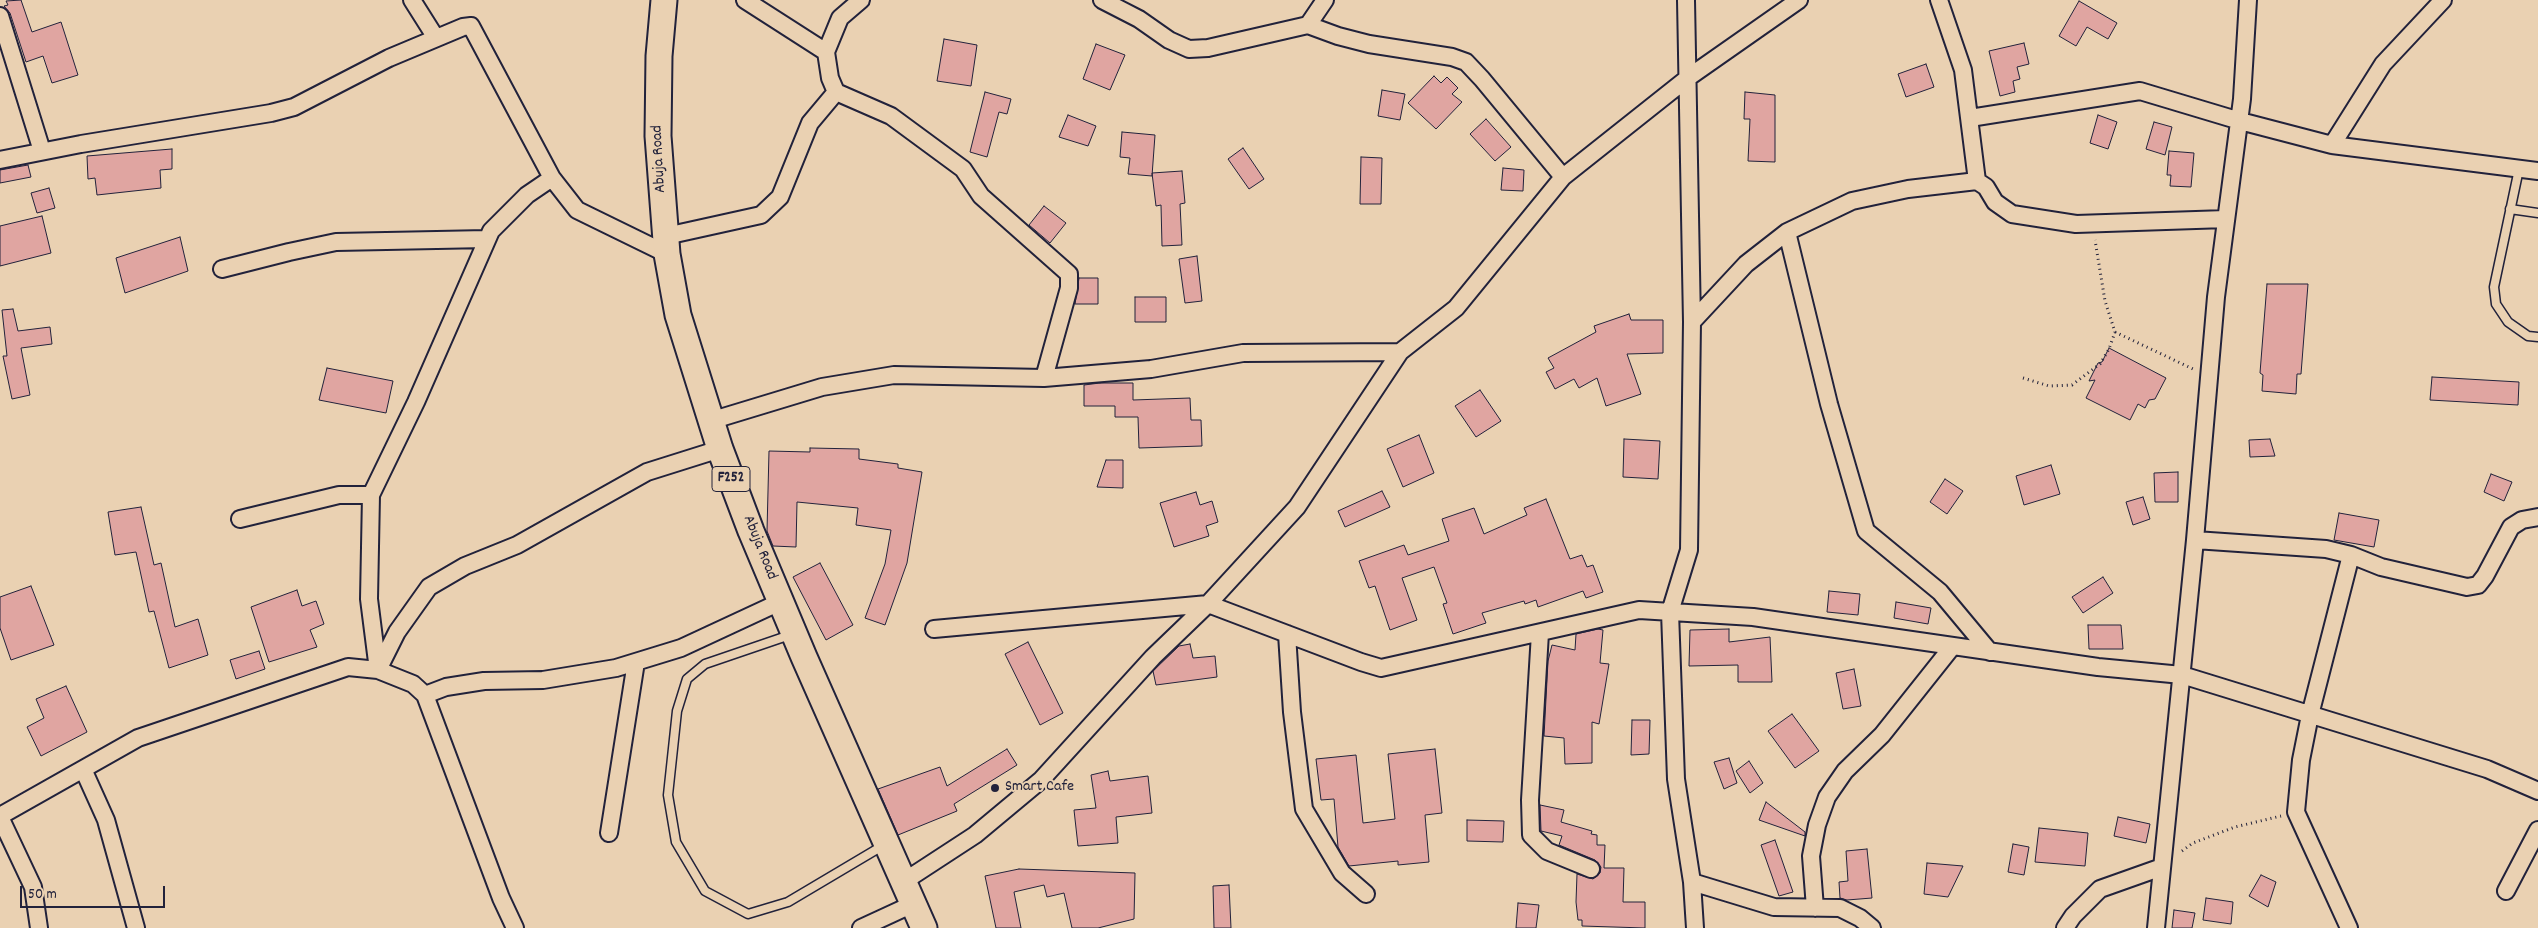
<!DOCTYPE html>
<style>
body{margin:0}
#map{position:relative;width:2538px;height:928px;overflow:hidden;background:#ead1b2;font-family:Dekko,sans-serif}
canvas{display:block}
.scale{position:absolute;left:20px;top:886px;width:145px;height:22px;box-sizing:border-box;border:2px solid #22223b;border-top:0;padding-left:6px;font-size:15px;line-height:18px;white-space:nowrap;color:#22223b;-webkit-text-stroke:4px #ead1b2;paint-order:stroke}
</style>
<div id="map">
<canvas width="2538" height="928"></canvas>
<div class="scale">50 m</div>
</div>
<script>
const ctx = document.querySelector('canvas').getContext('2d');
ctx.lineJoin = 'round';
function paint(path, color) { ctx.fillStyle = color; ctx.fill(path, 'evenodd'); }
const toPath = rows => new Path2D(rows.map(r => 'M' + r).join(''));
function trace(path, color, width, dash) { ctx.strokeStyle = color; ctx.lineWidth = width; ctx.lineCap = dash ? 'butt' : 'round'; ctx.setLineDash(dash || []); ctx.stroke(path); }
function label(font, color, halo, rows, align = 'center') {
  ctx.font = font + ' Dekko,sans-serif'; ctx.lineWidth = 4; ctx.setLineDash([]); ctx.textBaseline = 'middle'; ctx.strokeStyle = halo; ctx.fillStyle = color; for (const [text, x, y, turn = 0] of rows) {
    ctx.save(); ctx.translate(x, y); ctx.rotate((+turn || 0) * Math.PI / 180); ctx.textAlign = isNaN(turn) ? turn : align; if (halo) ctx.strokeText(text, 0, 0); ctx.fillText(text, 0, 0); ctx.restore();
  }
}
const building = toPath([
 [21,0,32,32,61,22,78,75,52,83,43,56,26,62,10,13,4,6,8,5,6,1,21,0],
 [2079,1,2117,23,2108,39,2087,27,2076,46,2059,36,2079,1],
 [944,39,977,45,971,86,937,81,944,39],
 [2024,43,2029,64,2017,67,2020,79,2013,81,2015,92,2000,96,1989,51,2024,43],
 [1096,44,1125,55,1110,90,1083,79,1096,44],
 [1926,64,1934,87,1906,97,1898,74,1926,64],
 [1434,76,1441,83,1447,77,1458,88,1452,94,1462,102,1436,129,1408,103,1434,76],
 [1382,90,1405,94,1400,120,1378,116,1382,90],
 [985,92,1011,99,1007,114,999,112,987,157,970,152,985,92],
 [1745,92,1775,95,1775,162,1748,161,1750,119,1744,119,1745,92],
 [1068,115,1096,126,1088,146,1059,137,1068,115],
 [2098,115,2117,122,2108,149,2090,143,2098,115],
 [1486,119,1511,147,1495,161,1470,134,1486,119],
 [2154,122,2172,127,2165,155,2146,149,2154,122],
 [1122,132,1155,135,1152,176,1128,174,1130,158,1120,157,1122,132],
 [1243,148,1264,179,1249,189,1228,159,1243,148],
 [172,149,172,169,160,170,161,188,97,195,95,178,88,179,87,156,172,149],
 [2169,151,2194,153,2191,187,2170,186,2171,175,2167,175,2169,151],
 [1361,157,1382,158,1381,204,1360,204,1361,157],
 [28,165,31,177,0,183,0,170,28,165],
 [1503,168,1524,170,1523,191,1501,190,1503,168],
 [1182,171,1185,203,1180,204,1182,245,1162,246,1161,205,1156,206,1152,173,1182,171],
 [49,188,55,208,37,213,31,193,49,188],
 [1044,206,1066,223,1050,243,1029,225,1044,206],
 [42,216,51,253,0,266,0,226,42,216],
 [180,237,188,271,125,293,116,258,180,237],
 [1197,256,1202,301,1185,303,1179,259,1197,256],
 [1079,278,1098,278,1098,304,1075,304,1079,278],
 [2267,284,2308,284,2301,374,2297,374,2296,394,2262,391,2263,375,2260,373,2267,284],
 [1135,297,1166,297,1166,322,1135,322,1135,297],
 [13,309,18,331,50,327,52,344,21,348,30,395,12,399,3,356,7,356,2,310,13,309],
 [1629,314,1631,320,1663,320,1663,353,1627,354,1641,394,1606,406,1597,378,1579,388,1574,379,1555,389,1546,372,1554,368,1548,358,1596,332,1594,326,1629,314],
 [2109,348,2166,378,2155,399,2149,400,2145,408,2138,404,2130,420,2086,398,2095,380,2089,381,2098,363,2102,362,2109,348],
 [327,368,393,381,386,413,319,400,327,368],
 [2432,377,2519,382,2518,405,2430,400,2432,377],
 [1100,383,1133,383,1133,400,1190,398,1191,420,1201,420,1202,446,1139,448,1138,417,1115,417,1115,406,1084,406,1084,385,1100,383],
 [1480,390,1501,421,1476,437,1455,406,1480,390],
 [1419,435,1434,473,1403,487,1387,449,1419,435],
 [1624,439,1660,441,1658,479,1623,477,1624,439],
 [2270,439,2275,456,2250,457,2249,440,2270,439],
 [810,448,859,449,859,459,898,464,898,468,922,472,907,563,885,625,865,618,885,564,891,530,856,525,858,508,797,502,796,547,773,546,767,531,769,451,810,452,810,448],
 [1106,460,1123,460,1123,488,1097,487,1106,460],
 [2051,465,2060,494,2024,505,2016,476,2051,465],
 [2178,472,2178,502,2155,502,2154,473,2178,472],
 [2491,474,2512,482,2504,501,2484,492,2491,474],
 [1945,479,1963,491,1947,514,1930,502,1945,479],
 [1382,491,1390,507,1345,527,1338,511,1382,491],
 [1196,492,1200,505,1212,501,1218,522,1206,526,1209,536,1174,547,1160,503,1196,492],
 [2143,497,2150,519,2133,525,2126,502,2143,497],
 [1546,499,1570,559,1582,555,1587,567,1593,565,1603,592,1586,598,1583,591,1538,607,1536,600,1525,604,1524,601,1482,613,1486,623,1453,634,1443,604,1447,603,1434,567,1402,578,1417,620,1390,630,1375,586,1369,588,1359,561,1404,545,1408,555,1449,541,1442,519,1474,508,1484,534,1527,515,1524,508,1546,499],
 [141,507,154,565,161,563,175,627,198,619,208,655,169,668,154,611,149,612,136,552,115,555,108,512,141,507],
 [2339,513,2379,520,2374,547,2334,540,2339,513],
 [820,563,853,625,826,640,793,577,820,563],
 [2103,577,2113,593,2083,613,2072,597,2103,577],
 [31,586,54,645,11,660,0,628,0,597,31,586],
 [297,590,302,606,316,601,324,624,310,630,317,647,269,662,251,607,297,590],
 [1829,591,1860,594,1858,615,1827,612,1829,591],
 [1896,602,1931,608,1928,624,1894,618,1896,602],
 [2088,625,2121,625,2123,649,2089,649,2088,625],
 [1598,629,1603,630,1600,663,1609,664,1599,724,1592,722,1592,763,1565,764,1564,738,1544,736,1548,661,1552,645,1575,650,1576,634,1598,629],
 [1729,629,1729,642,1770,637,1772,682,1738,682,1738,665,1689,666,1690,630,1729,629],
 [1028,642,1063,713,1040,725,1005,654,1028,642],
 [1190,644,1193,658,1215,656,1217,677,1156,685,1153,671,1179,646,1190,644],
 [259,651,265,669,236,679,230,660,259,651],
 [1854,669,1861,706,1843,709,1836,673,1854,669],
 [66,686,87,732,41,756,27,727,44,718,36,699,66,686],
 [1792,714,1819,751,1795,768,1768,731,1792,714],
 [1632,720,1650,720,1649,754,1631,755,1632,720],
 [1007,749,1017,765,954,804,957,811,898,835,878,789,940,767,947,786,1007,749],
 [1435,749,1442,813,1425,815,1429,862,1398,865,1398,861,1349,866,1338,847,1334,799,1321,800,1316,759,1356,755,1363,823,1395,819,1388,754,1435,749],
 [1729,758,1737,783,1724,789,1714,762,1729,758],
 [1749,761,1763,783,1750,793,1736,771,1749,761],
 [1108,771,1110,781,1148,776,1152,813,1116,817,1118,843,1078,846,1074,810,1096,808,1091,775,1108,771],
 [1766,802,1805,832,1805,836,1759,820,1766,802],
 [1540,805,1564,810,1561,822,1592,831,1591,834,1597,835,1597,845,1605,845,1604,868,1624,868,1623,902,1645,902,1645,928,1582,926,1582,920,1578,920,1576,902,1577,874,1593,879,1600,873,1601,867,1595,860,1559,845,1562,836,1541,831,1540,805],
 [2118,817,2150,824,2146,843,2114,836,2118,817],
 [1467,820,1504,821,1503,842,1467,841,1467,820],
 [2039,828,2088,833,2085,866,2035,862,2039,828],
 [1775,840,1793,892,1779,896,1761,845,1775,840],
 [2013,844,2029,847,2024,875,2008,872,2013,844],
 [1867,849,1872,898,1847,900,1840,898,1839,882,1848,881,1846,851,1867,849],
 [1927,863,1963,866,1948,897,1924,894,1927,863],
 [1019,869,1135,873,1134,919,1098,928,1072,928,1064,893,1047,897,1044,885,1014,892,1021,928,996,928,985,876,1019,869],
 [2261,875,2276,882,2268,907,2249,896,2261,875],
 [1229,885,1231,928,1214,928,1213,886,1229,885],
 [2206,898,2233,902,2231,924,2203,920,2206,898],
 [1518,903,1539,905,1536,928,1516,928,1518,903],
 [2174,910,2195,913,2192,928,2172,928,2174,910]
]);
paint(building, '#e0a5a1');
trace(building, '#22223b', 1);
const service = toPath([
 [2519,169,2494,287,2496,304,2508,322,2528,336,2538,337],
 [2510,209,2538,213],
 [790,635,705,664,687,679,677,711,668,795,676,842,705,891,748,914,788,902,884,845]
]);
const minor = toPath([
 [412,0,436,38],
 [745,0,826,52,830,78,836,92,891,116,963,169,981,196,1069,274,1069,288,1044,378],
 [1102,0,1139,19,1169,40,1189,49,1208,48,1308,25,1338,36,1369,44,1452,57,1466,62,1482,79,1563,177],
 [1686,0,1692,322,1689,550,1670,612,1676,779,1692,882,1695,928],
 [1939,0,1963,70,1977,181],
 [0,16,42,151],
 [1308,25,1325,0],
 [826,52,840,18,861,0],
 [1970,118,2140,91,2240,121,2332,145,2538,171],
 [2332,145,2383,64,2443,0],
 [0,160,81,144,271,113,294,107,389,58,463,27,471,26,552,178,577,210,667,254],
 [1787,232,1829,404,1866,531,1940,592,1990,652],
 [666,236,761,215,780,197,810,123,836,92],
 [222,269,289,252,336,242,487,239],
 [1692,322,1746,264,1787,232,1852,201,1908,189,1977,181,1986,187,1995,202,2012,214,2076,224,2226,219],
 [710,421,822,387,894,375,1044,378,1151,369,1243,353,1400,352],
 [240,519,339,495,371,495],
 [2195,540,2326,549,2351,555,2381,567,2467,587,2478,585,2485,576,2511,527,2522,520,2538,517],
 [934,629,1208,604,1361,662,1381,668,1639,610,1753,617,2098,667,2182,675,2487,769,2538,791],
 [1540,633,1530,800,1531,835,1547,851,1591,869],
 [1287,634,1292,712,1304,809,1342,873,1366,894],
 [378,670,369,599,371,495,416,402,491,231,527,195,552,178],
 [378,670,397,632,429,587,465,566,517,545,647,472,720,449],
 [425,695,446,687,484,681,543,680,616,668,681,648,780,602],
 [83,769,106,820,136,928],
 [0,816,138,738,348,667,378,670,413,684,425,695,501,898,515,928],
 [0,817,33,887,39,928],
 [609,833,636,662],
 [903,882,975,835,1041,780,1153,657,1208,604,1297,507,1400,352,1456,308,1563,177,1689,77,1799,0],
 [1692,882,1774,907,1840,908,1860,918,1872,928],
 [2506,891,2538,830],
 [1815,908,1811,856,1817,825,1827,797,1845,771,1882,735,1952,647],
 [861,928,913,904],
 [2065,928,2073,916,2100,889,2162,867],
 [2156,928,2195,540,2216,297,2242,99,2248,0],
 [2349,928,2296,812,2301,760,2310,715,2351,555]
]);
const primary = toPath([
 [664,0,659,56,658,136,667,254,678,315,720,449,751,531,804,657,924,928]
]);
trace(service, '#22223b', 11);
trace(minor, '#22223b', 20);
trace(primary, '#22223b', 29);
trace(toPath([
 [2115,332,2193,369],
 [2023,378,2049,386,2072,385,2100,364,2109,349,2115,332,2105,301,2095,240],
 [2182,851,2193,843,2235,827,2281,816]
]), '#22223b', 3, [1, 4]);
trace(service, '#ead1b2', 8);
trace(minor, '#ead1b2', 16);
trace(primary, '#ead1b2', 25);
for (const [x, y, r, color] of [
 [995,788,5,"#22223b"]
]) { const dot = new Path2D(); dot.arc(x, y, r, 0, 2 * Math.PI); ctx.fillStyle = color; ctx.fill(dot); trace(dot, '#ead1b2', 2); }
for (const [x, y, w] of [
 [731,479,38]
]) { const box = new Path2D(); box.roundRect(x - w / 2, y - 12.5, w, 25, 4); ctx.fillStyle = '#ead1b2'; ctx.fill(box); trace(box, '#22223b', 1); }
label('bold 15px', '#22223b', null, [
 ["F252",731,479]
]);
label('16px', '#22223b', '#ead1b2', [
 ["Abuja Road",660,159,-93],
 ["Abuja Road",759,548,68]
]);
label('16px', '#22223b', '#ead1b2', [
 ["Smart Cafe",1005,788]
], 'left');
</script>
